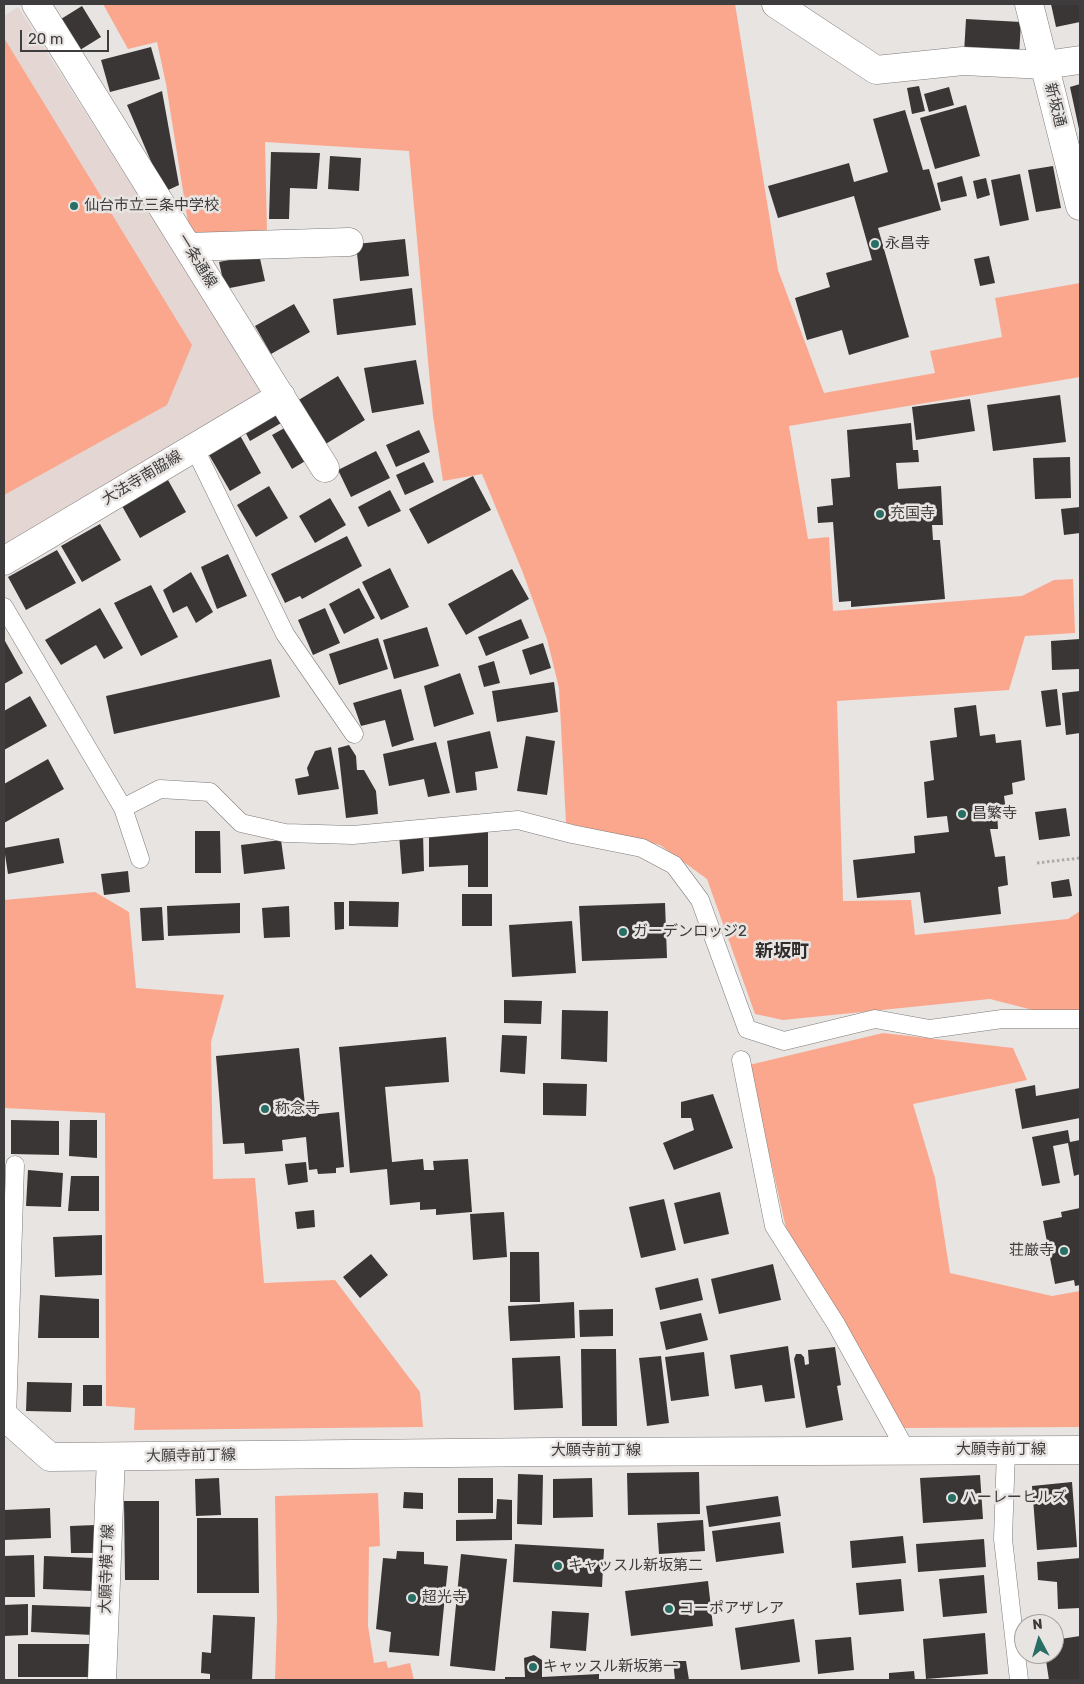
<!DOCTYPE html>
<meta charset="utf-8">
<style>
body{margin:0}
#map{position:relative;width:1084px;height:1684px;overflow:hidden;background:#e8e4e2;font-family:Rubik,sans-serif}
canvas{display:block}
.frame{position:absolute;inset:0;border:5px solid #3e3c3c;pointer-events:none}
.north{position:absolute;left:1014px;top:1614px;width:50px;height:50px;box-sizing:border-box;background:#e8e4e2;border:1px solid #a4a1a0;border-radius:50%;rotate:354deg;font-size:14px;font-weight:700;line-height:20px;text-align:center;color:#3e3c3c}
.north::after{content:'';display:block;margin:auto;width:18px;height:22px;background:#286e64;clip-path:polygon(50% 0,100% 100%,50% 72%,0 100%)}
.scale{position:absolute;left:20px;top:30px;width:89px;height:22px;box-sizing:border-box;border:2px solid #3e3c3c;border-top:0;padding-left:6px;font-size:15px;line-height:18px;white-space:nowrap;color:#3e3c3c;-webkit-text-stroke:4px #e8e4e2;paint-order:stroke}
</style>
<div id="map">
<canvas width="1084" height="1684"></canvas>
<div class="frame"></div>
<div class="north">N</div>
<div class="scale">20 m</div>
</div>
<script>
const ctx = document.querySelector('canvas').getContext('2d');
ctx.lineJoin = 'round';
function paint(path, color) { ctx.fillStyle = color; ctx.fill(path, 'evenodd'); }
const toPath = rows => new Path2D(rows.map(r => 'M' + r).join(''));
function trace(path, color, width, dash) { ctx.strokeStyle = color; ctx.lineWidth = width; ctx.lineCap = dash ? 'butt' : 'round'; ctx.setLineDash(dash || []); ctx.stroke(path); }
function label(font, color, halo, rows, align = 'center') {
  ctx.font = font + ' Rubik,"Noto Sans JP",sans-serif'; ctx.lineWidth = 5; ctx.setLineDash([]); ctx.textBaseline = 'middle'; ctx.strokeStyle = halo; ctx.fillStyle = color; for (const [text, x, y, turn = 0] of rows) {
    ctx.save(); ctx.translate(x, y); ctx.rotate((+turn || 0) * Math.PI / 180); ctx.textAlign = isNaN(turn) ? turn : align; if (halo) ctx.strokeText(text, 0, 0); ctx.fillText(text, 0, 0); ctx.restore();
  }
}
paint(toPath([
 [18,7,266,396,4,554,4,16]
]), '#e3d6d3');
paint(toPath([
 [103,4,735,4,778,270,824,393,935,373,930,351,1002,337,995,298,1080,283,1080,377,789,426,808,539,829,537,833,611,1022,596,1054,580,1073,579,1075,633,1025,636,1009,690,837,701,843,901,911,900,915,935,1068,919,1080,911,1080,1014,1056,1016,990,999,783,1020,755,1014,707,879,660,845,566,823,559,688,547,639,523,573,482,474,443,481,433,416,409,151,265,142,267,232,190,235,166,84,157,42,128,49],
 [4,38,192,345,167,405,4,495],
 [95,892,129,912,136,988,224,995,211,1042,213,1179,255,1178,264,1283,335,1280,420,1392,423,1427,134,1430,135,1408,106,1406,105,1113,4,1108,4,900],
 [883,1033,1013,1048,1027,1080,913,1104,935,1178,950,1273,1052,1296,1080,1291,1080,1427,904,1428,786,1228,749,1065],
 [378,1493,380,1546,369,1547,368,1626,374,1663,386,1661,388,1668,410,1663,414,1680,275,1680,277,1618,275,1496]
]), '#faa78e');
paint(toPath([
 [1051,4,1080,4,1080,22,1056,27],
 [82,6,101,37,80,50,61,19],
 [966,19,1021,22,1019,56,964,53],
 [151,47,160,79,110,92,101,60],
 [1080,84,1080,129,1079,129,1070,87],
 [919,86,925,111,912,114,907,88],
 [949,87,954,105,929,112,924,94],
 [162,91,179,185,164,192,127,105],
 [966,105,980,156,935,169,920,118],
 [905,110,923,170,929,169,941,210,878,228,909,337,849,355,842,330,807,340,795,298,830,287,826,273,872,260,854,196,778,218,768,186,849,163,854,182,888,172,873,119],
 [271,152,320,153,317,189,290,188,289,219,269,219],
 [330,156,361,158,359,191,328,189],
 [1053,166,1061,208,1036,212,1028,170],
 [1020,174,1029,220,1000,226,991,180],
 [962,176,967,196,941,202,937,183],
 [986,178,990,195,977,199,973,181],
 [405,239,409,276,360,281,356,244],
 [259,254,265,281,225,289,219,262],
 [989,256,995,283,980,286,974,259],
 [412,288,416,325,337,335,333,299],
 [294,304,310,332,271,354,255,326],
 [416,360,424,404,372,413,364,368],
 [338,376,365,420,324,445,297,401],
 [1060,395,1066,442,993,451,987,405],
 [970,399,975,431,916,440,912,407],
 [275,408,283,422,250,441,242,426],
 [911,423,913,450,918,450,919,462,896,463,898,489,941,486,943,525,932,525,933,540,940,540,945,599,851,607,851,601,839,602,833,522,818,523,817,507,833,505,831,479,850,477,847,430],
 [288,426,307,460,292,469,272,435],
 [237,430,261,473,230,491,205,448],
 [419,430,430,452,396,467,386,445],
 [376,451,390,478,351,497,338,470],
 [1070,457,1071,498,1035,499,1033,458],
 [424,462,434,482,405,495,396,475],
 [473,476,491,510,428,544,409,509],
 [168,480,186,512,140,538,122,506],
 [269,486,288,518,256,537,237,505],
 [390,490,401,511,368,527,358,507],
 [330,498,346,525,315,543,299,516],
 [1080,507,1080,533,1064,535,1061,509],
 [100,524,121,560,82,582,61,546],
 [347,536,362,566,302,599,300,596,285,603,271,574],
 [57,550,76,583,26,610,8,577],
 [228,554,247,596,217,609,201,567],
 [390,568,409,607,381,620,362,582],
 [512,569,529,599,466,635,448,604],
 [191,572,213,612,196,623,187,606,173,613,163,590],
 [151,585,178,637,141,656,114,603],
 [359,588,375,618,344,634,329,604],
 [100,608,123,648,104,659,96,645,61,665,45,640],
 [325,608,340,643,313,655,298,620],
 [521,619,529,638,486,656,478,637],
 [427,627,439,666,394,679,383,640],
 [378,638,388,669,339,685,329,654],
 [1080,639,1080,669,1052,670,1051,641],
 [5,641,23,673,4,684,4,642],
 [543,643,551,668,530,675,522,650],
 [271,659,280,697,114,734,106,696],
 [494,661,500,683,484,687,478,666],
 [460,673,474,714,434,727,424,686],
 [554,682,558,712,497,722,492,691],
 [401,689,414,740,392,747,385,720,361,726,353,703],
 [1057,689,1061,725,1046,727,1041,691],
 [1080,691,1080,733,1066,735,1062,693],
 [30,696,47,726,4,750,4,711],
 [976,705,980,736,995,734,996,743,1021,740,1025,780,1012,783,1013,794,1004,796,1006,811,997,813,998,829,990,829,995,857,1005,856,1008,885,998,887,1001,914,924,923,920,892,857,898,853,860,915,853,914,836,949,832,947,816,927,818,924,782,934,780,930,741,957,737,954,708],
 [490,731,498,768,475,772,477,790,456,793,447,741],
 [526,736,555,741,547,795,517,791],
 [436,742,450,793,428,797,424,779,389,786,383,754],
 [349,745,356,756,357,770,364,770,376,791,378,814,346,818,338,748],
 [331,747,339,789,298,795,295,779,309,776,307,768,315,751],
 [48,759,64,789,4,823,4,784],
 [1066,808,1070,836,1039,840,1035,812],
 [195,831,220,831,221,873,195,873],
 [429,831,488,831,488,887,468,887,468,865,429,867],
 [423,833,424,871,402,874,399,834],
 [59,838,64,863,8,874,4,848],
 [281,840,285,869,244,874,241,845],
 [128,871,130,892,104,895,101,874],
 [1069,879,1072,896,1053,898,1051,882],
 [462,894,492,894,492,926,462,926],
 [349,901,399,902,398,927,349,926],
 [334,902,344,902,344,929,335,930],
 [240,903,240,933,168,936,167,906],
 [665,903,667,958,582,961,579,906],
 [289,906,290,937,264,938,262,908],
 [162,907,164,940,142,941,140,908],
 [572,921,576,973,512,977,509,925],
 [504,1000,542,1001,541,1024,504,1023],
 [562,1010,608,1011,607,1062,561,1059],
 [502,1035,527,1036,525,1074,500,1072],
 [446,1037,449,1082,385,1087,392,1162,423,1159,424,1170,434,1170,433,1161,468,1159,472,1212,436,1215,436,1209,420,1210,420,1202,390,1205,387,1169,350,1173,339,1047],
 [299,1048,305,1105,310,1104,310,1115,339,1112,344,1167,336,1168,336,1173,318,1174,317,1169,309,1170,306,1137,282,1140,283,1151,245,1154,244,1143,223,1144,216,1056],
 [543,1083,587,1084,586,1116,543,1115],
 [1035,1085,1036,1096,1080,1088,1080,1118,1022,1129,1015,1089],
 [713,1094,733,1148,674,1170,663,1143,694,1130,691,1118,681,1118,681,1102],
 [11,1120,59,1121,59,1155,11,1154],
 [70,1120,97,1120,97,1158,69,1156],
 [1068,1130,1070,1142,1080,1140,1080,1174,1074,1176,1068,1143,1053,1146,1060,1183,1042,1186,1032,1137],
 [306,1162,308,1182,288,1185,285,1164],
 [28,1170,63,1173,61,1207,26,1206],
 [71,1176,99,1176,99,1211,68,1211],
 [720,1192,729,1234,684,1244,674,1203],
 [664,1199,676,1250,641,1258,629,1207],
 [1080,1208,1080,1285,1075,1286,1074,1280,1055,1284,1043,1221,1062,1217,1061,1212],
 [314,1210,315,1227,297,1229,295,1212],
 [504,1212,507,1257,473,1260,470,1214],
 [102,1235,102,1275,55,1277,53,1237],
 [510,1252,539,1252,540,1302,510,1302],
 [371,1254,388,1275,360,1298,343,1277],
 [773,1264,781,1300,719,1314,711,1279],
 [698,1278,703,1300,660,1310,655,1288],
 [40,1295,99,1299,99,1338,38,1338],
 [574,1302,575,1338,510,1341,508,1306],
 [613,1309,613,1336,580,1337,579,1310],
 [701,1313,708,1340,666,1350,660,1322],
 [788,1346,795,1398,765,1402,762,1385,735,1389,730,1355],
 [835,1347,841,1385,837,1386,843,1420,806,1428,794,1359,796,1354,801,1354,804,1357,805,1365,809,1364,808,1350],
 [581,1349,616,1349,617,1426,582,1426],
 [704,1352,709,1396,671,1401,665,1357],
 [560,1356,563,1408,514,1410,512,1358],
 [661,1356,669,1423,647,1426,639,1358],
 [27,1382,72,1383,71,1412,26,1411],
 [83,1385,102,1385,102,1406,83,1406],
 [699,1472,700,1514,628,1515,627,1473],
 [518,1474,543,1475,542,1525,517,1524],
 [980,1475,983,1519,923,1523,920,1478],
 [219,1478,221,1515,196,1516,195,1479],
 [458,1478,493,1478,493,1513,458,1513],
 [592,1478,593,1517,553,1518,553,1479],
 [1072,1482,1077,1547,1037,1550,1032,1486],
 [404,1492,423,1493,423,1509,403,1508],
 [778,1496,781,1516,709,1527,706,1506],
 [497,1499,512,1500,512,1540,456,1541,456,1520,496,1519],
 [124,1501,159,1501,159,1580,125,1580],
 [50,1508,51,1538,4,1540,4,1510],
 [197,1518,258,1518,259,1593,197,1593],
 [703,1520,705,1551,659,1554,657,1523],
 [780,1522,784,1553,716,1562,712,1531],
 [96,1525,96,1553,71,1553,70,1526],
 [903,1536,906,1563,852,1568,850,1541],
 [984,1539,986,1567,918,1572,916,1544],
 [515,1544,604,1549,602,1587,513,1582],
 [397,1551,424,1552,424,1564,448,1566,439,1656,389,1652,391,1632,376,1629,383,1558,396,1559],
 [461,1554,507,1559,495,1671,450,1666],
 [34,1555,35,1597,4,1597,4,1556],
 [44,1556,94,1558,93,1591,43,1589],
 [1080,1558,1080,1608,1058,1609,1057,1582,1038,1580,1037,1562],
 [984,1575,987,1613,943,1617,939,1579],
 [901,1579,904,1611,859,1615,856,1583],
 [708,1581,713,1626,631,1636,625,1591],
 [28,1604,28,1635,4,1636,4,1605],
 [32,1605,94,1607,93,1635,31,1632],
 [552,1611,589,1613,586,1651,550,1648],
 [213,1615,255,1617,252,1680,210,1680,210,1674,201,1673,202,1652,211,1653],
 [794,1619,800,1662,741,1670,735,1628],
 [985,1633,988,1674,926,1679,923,1639],
 [1080,1636,1080,1679,1049,1680,1045,1654,1054,1654,1054,1640],
 [851,1637,854,1670,818,1674,815,1640],
 [18,1644,92,1644,92,1677,18,1677],
 [534,1655,542,1660,542,1677,599,1674,599,1680,505,1680,505,1677,525,1677,524,1658],
 [673,1661,686,1661,689,1680,675,1680],
 [914,1671,915,1680,889,1680,889,1673]
]), '#393635');
const lane = toPath([
 [194,447,285,634,354,734],
 [4,607,123,808,140,859],
 [123,808,160,789,210,792,241,823,285,833,353,835,518,820,572,834,642,848,674,865,700,900,747,1029,784,1041,875,1019,930,1029,1002,1019,1080,1019],
 [741,1060,774,1226,836,1324,906,1450],
 [7,1418,15,1165],
 [1006,1450,1003,1539,1019,1680]
]);
const street = toPath([
 [36,4,325,468],
 [776,4,876,70,963,61,1045,65,1080,60],
 [1029,4,1080,206],
 [188,247,349,242],
 [4,561,281,396],
 [102,1680,111,1457]
]);
const secondary = toPath([
 [4,1416,50,1457,550,1452,1080,1450]
]);
trace(lane, '#7e7a79', 19);
trace(street, '#7e7a79', 29);
trace(secondary, '#7e7a79', 29);
trace(toPath([
 [1037,863,1080,858]
]), '#aeaba9', 3, [2.5, 2.5]);
trace(lane, '#fff', 18);
trace(street, '#fff', 28);
trace(secondary, '#fff', 28);
for (const [x, y, r, color] of [
 [74,206,5,"#286e64"],
 [875,244,5,"#286e64"],
 [880,514,5,"#286e64"],
 [962,814,5,"#286e64"],
 [623,932,5,"#286e64"],
 [265,1109,5,"#286e64"],
 [1064,1251,5,"#286e64"],
 [952,1498,5,"#286e64"],
 [558,1566,5,"#286e64"],
 [412,1598,5,"#286e64"],
 [669,1609,5,"#286e64"],
 [533,1667,5,"#286e64"]
]) { const dot = new Path2D(); dot.arc(x, y, r, 0, 2 * Math.PI); ctx.fillStyle = color; ctx.fill(dot); trace(dot, '#e8e4e2', 2); }
label('15px', '#3e3c3c', '#e8e4e2', [
 ["新坂通",1055,105,76],
 ["一条通線",197,261,58],
 ["大法寺南脇線",142,478,-31],
 ["大願寺前丁線",1001,1450],
 ["大願寺前丁線",596,1451],
 ["大願寺前丁線",191,1456,-1],
 ["大願寺横丁線",107,1569,-88]
]);
label('15px', '#3e3c3c', '#e8e4e2', [
 ["仙台市立三条中学校",84,206],
 ["永昌寺",885,244],
 ["充国寺",890,514],
 ["昌繁寺",972,814],
 ["ガーデンロッジ2",633,932],
 ["称念寺",275,1109],
 ["荘厳寺",1054,1251,"right"],
 ["ハーレーヒルズ",962,1498],
 ["キャッスル新坂第二",568,1566],
 ["超光寺",422,1598],
 ["コーポアザレア",679,1609],
 ["キャッスル新坂第一",543,1667]
], 'left');
label('bold 18px', '#2f2c2b', '#e8e4e2', [
 ["新坂町",782,952]
]);
</script>
